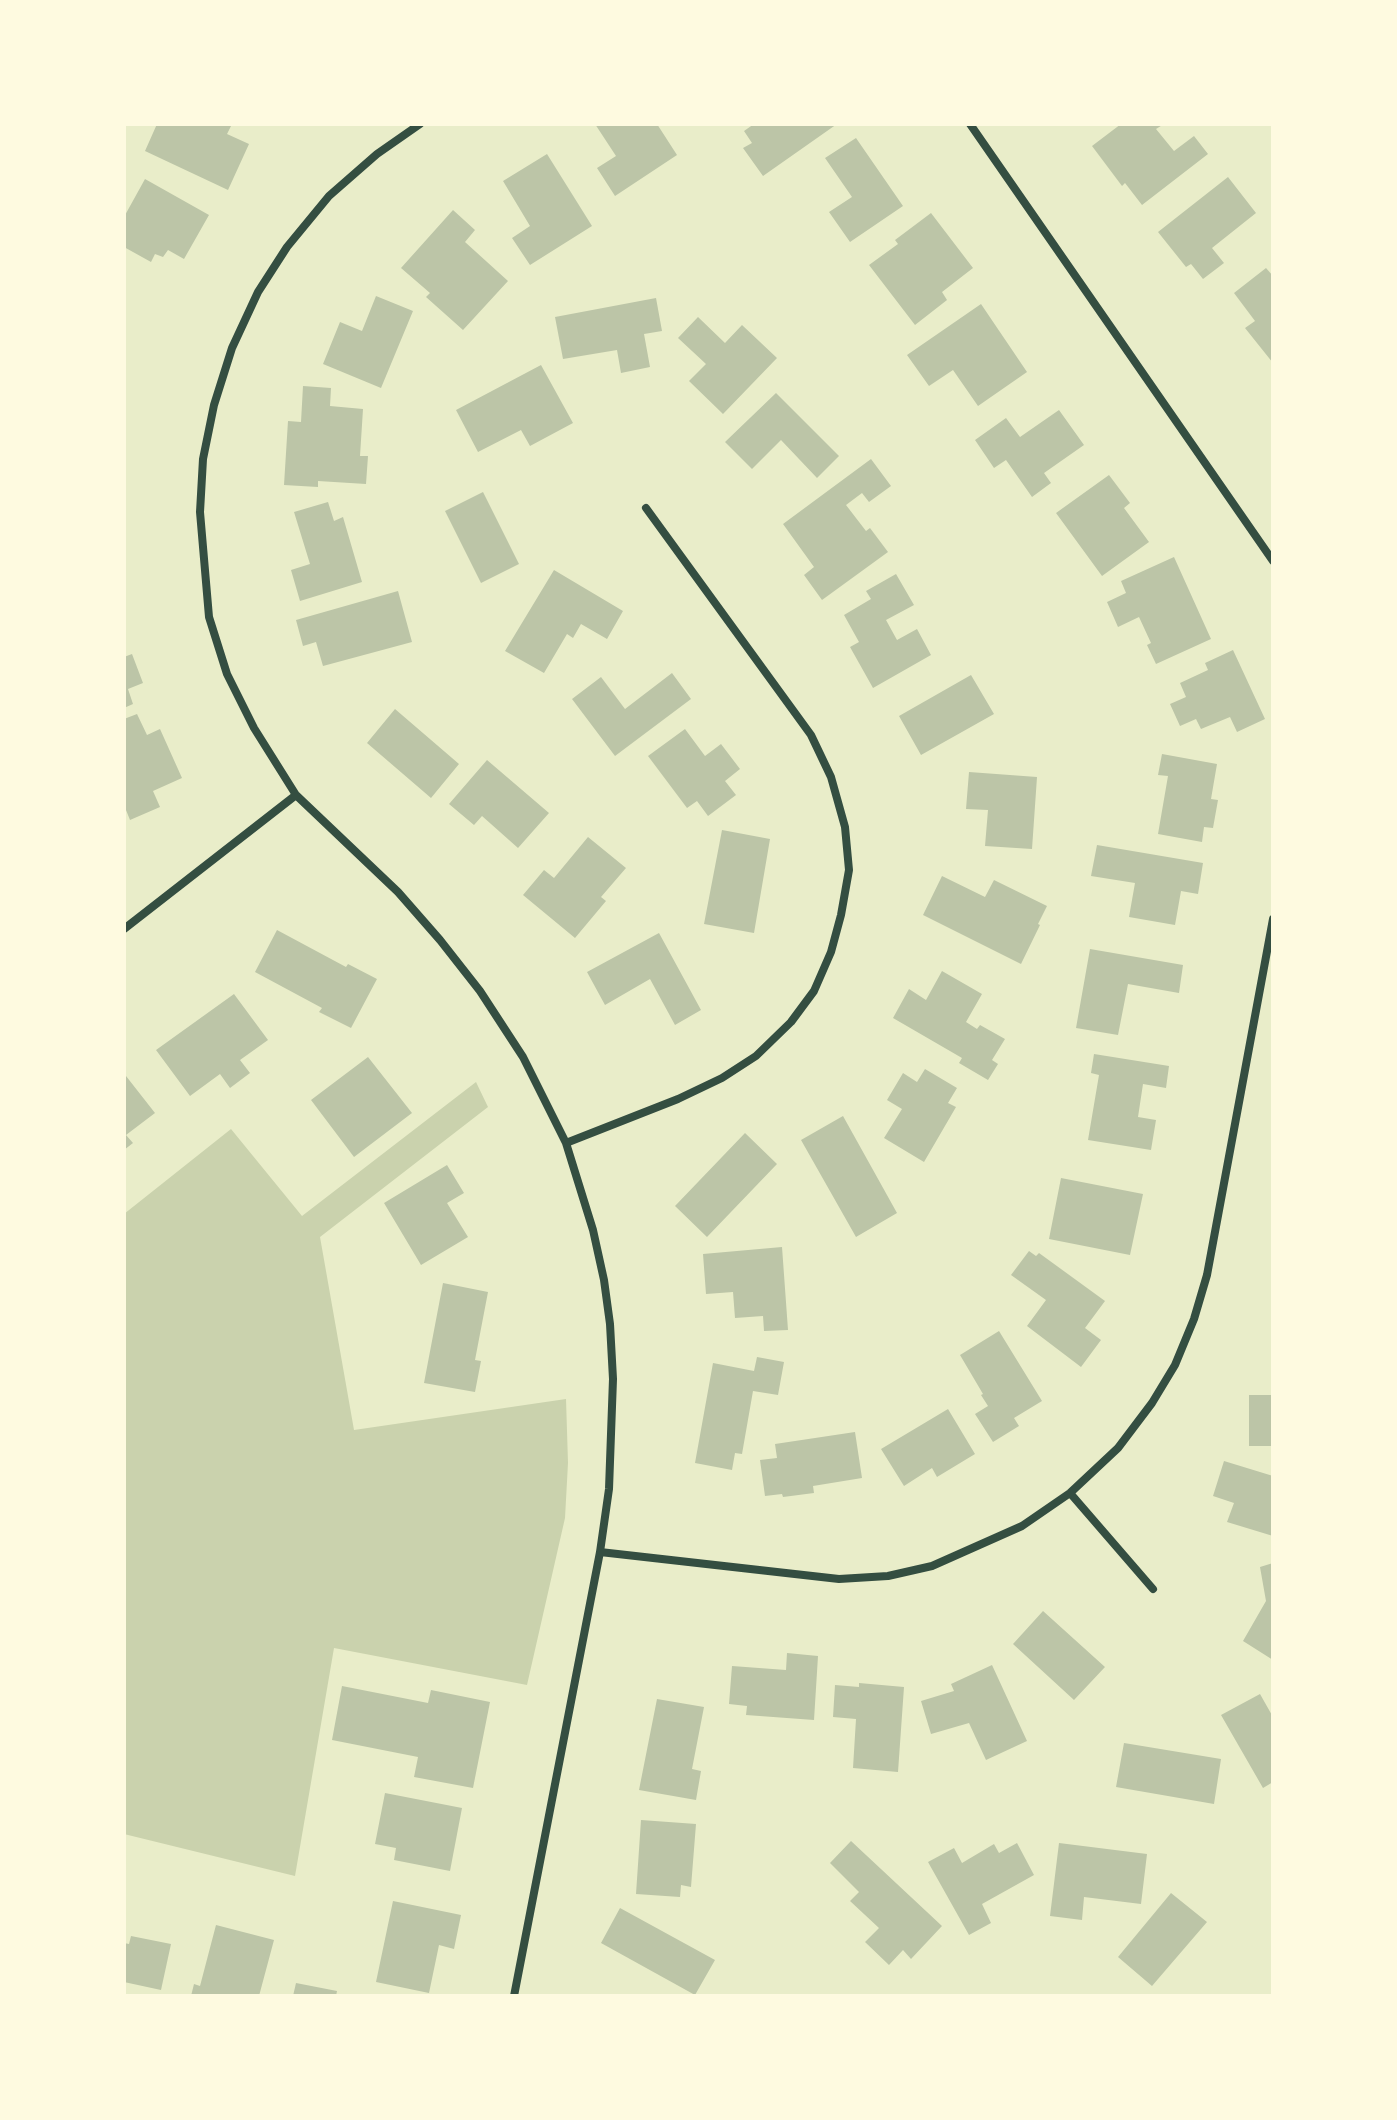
<!DOCTYPE html>
<style>
body{margin:0}
#map{position:relative;width:1397px;height:2120px;overflow:hidden;background:#e9edc9;font-family:Lato,sans-serif}
canvas{display:block}
.frame{position:absolute;inset:0;border:126px solid #fefae0;pointer-events:none}
</style>
<div id="map">
<canvas width="1397" height="2120"></canvas>
<div class="frame"></div>
</div>
<script>
const ctx = document.querySelector('canvas').getContext('2d');
ctx.lineJoin = 'round';
function paint(path, color) { ctx.fillStyle = color; ctx.fill(path, 'evenodd'); }
const toPath = rows => new Path2D(rows.map(r => 'M' + r).join(''));
function trace(path, color, width, dash) { ctx.strokeStyle = color; ctx.lineWidth = width; ctx.lineCap = dash ? 'butt' : 'round'; ctx.setLineDash(dash || []); ctx.stroke(path); }
paint(toPath([
 [476,1082,488,1107,320,1237,354,1430,566,1399,568,1463,565,1518,527,1685,334,1648,295,1876,124,1834,124,1214,231,1129,302,1216]
]), '#cad2ad');
paint(toPath([
 [157,124,232,124,227,134,249,144,228,190,145,151],
 [595,124,657,124,677,155,615,196,597,168,616,156],
 [754,124,837,124,763,176,743,148,752,143,744,131],
 [1121,124,1164,124,1156,129,1174,151,1194,136,1208,154,1142,205,1125,183,1122,186,1092,146],
 [856,138,903,206,850,242,829,212,852,197,825,158],
 [547,154,592,226,530,265,512,238,530,226,503,181],
 [1228,177,1256,213,1212,248,1224,263,1203,279,1191,264,1186,267,1158,232],
 [145,179,209,215,184,259,168,250,163,257,155,254,151,262,124,247,124,217],
 [453,210,475,230,465,242,508,281,463,330,426,297,430,293,401,268],
 [931,213,973,268,942,292,947,300,915,325,869,265,898,244,895,240],
 [1266,268,1273,276,1273,363,1245,328,1255,321,1234,293],
 [376,296,413,311,381,388,323,364,340,322,362,331],
 [656,298,662,331,644,334,650,367,621,373,617,350,563,359,555,317],
 [981,304,1027,372,978,406,953,370,929,386,907,355],
 [698,317,725,343,742,325,777,358,723,414,689,381,706,364,678,338],
 [541,365,573,423,530,446,521,430,478,452,456,410],
 [303,386,331,388,330,406,363,409,360,456,368,456,366,484,318,481,318,487,284,485,288,421,301,422],
 [776,393,839,456,817,478,781,440,752,469,725,442],
 [1059,410,1084,445,1044,473,1051,483,1032,497,1006,460,994,468,975,440,1006,418,1020,437],
 [871,459,891,486,869,502,862,493,846,505,866,531,870,528,888,552,822,600,804,575,814,567,783,524],
 [1109,475,1130,503,1124,508,1149,542,1102,576,1056,513],
 [483,492,519,564,481,583,445,511],
 [328,502,334,521,343,517,362,582,300,601,291,570,310,564,294,512],
 [1174,557,1211,639,1156,664,1147,645,1151,643,1139,617,1118,627,1107,602,1126,593,1121,581],
 [554,570,623,611,607,639,581,624,573,638,567,634,544,673,505,651],
 [896,574,914,605,886,620,897,640,917,629,931,655,873,688,850,647,859,642,844,615,871,599,866,591],
 [398,591,412,642,323,666,316,642,303,646,296,620],
 [1233,650,1265,719,1237,732,1230,717,1201,729,1196,719,1180,726,1170,704,1186,697,1180,683,1208,670,1205,663],
 [132,654,143,683,128,689,133,704,124,708,124,657],
 [672,673,691,699,615,756,572,699,601,677,625,709],
 [971,675,994,714,921,755,899,716],
 [395,709,459,764,431,798,367,743],
 [137,714,147,735,160,729,182,778,153,791,160,807,130,820,124,805,124,719],
 [685,729,705,756,721,744,740,769,725,781,736,795,708,816,697,801,687,808,648,756],
 [1162,754,1217,764,1211,799,1218,800,1213,828,1204,827,1202,842,1158,834,1168,776,1158,775],
 [487,760,549,813,518,848,482,816,474,825,449,804],
 [969,772,1037,777,1032,849,985,846,988,810,966,809],
 [722,830,770,839,754,933,704,924],
 [588,837,626,868,601,897,606,901,575,938,523,895,544,870,554,878],
 [1097,845,1203,863,1198,894,1181,891,1175,925,1129,917,1135,883,1091,876],
 [942,876,985,897,994,880,1047,906,1038,924,1040,925,1021,964,923,915],
 [277,930,346,967,348,964,377,979,351,1028,319,1012,322,1008,255,972],
 [659,933,701,1010,675,1025,650,979,605,1005,587,972],
 [1090,949,1183,965,1179,993,1128,984,1118,1035,1076,1028],
 [942,971,982,994,966,1022,977,1029,980,1025,1005,1039,992,1060,998,1064,988,1080,959,1063,962,1058,893,1018,909,989,926,1000],
 [234,994,268,1040,240,1060,250,1073,230,1088,220,1074,190,1096,156,1050],
 [1094,1054,1169,1066,1166,1088,1143,1084,1138,1117,1156,1120,1151,1150,1088,1140,1099,1075,1091,1073],
 [368,1057,412,1113,354,1157,311,1100],
 [925,1069,957,1088,948,1103,956,1107,924,1162,884,1138,902,1109,887,1100,903,1073,917,1082],
 [126,1076,155,1113,126,1135,133,1143,124,1150,124,1078],
 [843,1116,897,1213,856,1237,801,1140],
 [745,1133,777,1164,707,1237,675,1206],
 [447,1165,464,1193,447,1203,468,1237,421,1265,384,1203],
 [1061,1178,1143,1194,1130,1255,1049,1239],
 [782,1247,788,1330,764,1331,763,1316,735,1318,733,1292,706,1294,703,1254],
 [1029,1251,1036,1256,1039,1253,1105,1301,1085,1328,1101,1340,1081,1367,1027,1326,1046,1300,1011,1275],
 [443,1283,488,1292,475,1360,481,1361,475,1392,424,1383],
 [999,1331,1042,1401,1014,1418,1019,1426,993,1442,975,1414,988,1406,981,1395,983,1394,960,1355],
 [757,1357,784,1362,778,1395,753,1391,742,1454,735,1453,732,1470,695,1463,713,1363,754,1371],
 [1249,1395,1273,1395,1273,1446,1249,1446],
 [948,1409,975,1454,937,1477,932,1468,904,1486,881,1449],
 [855,1432,862,1478,813,1486,814,1493,783,1497,782,1494,765,1496,760,1460,777,1458,775,1444],
 [1224,1461,1273,1476,1273,1536,1227,1522,1234,1503,1213,1496],
 [1273,1563,1273,1660,1243,1641,1266,1601,1260,1567],
 [1043,1611,1105,1667,1074,1700,1013,1644],
 [787,1653,818,1656,814,1720,746,1715,747,1706,729,1704,732,1666,786,1670],
 [992,1665,1027,1741,986,1760,969,1723,931,1734,921,1701,954,1691,951,1684],
 [859,1683,904,1687,898,1772,853,1768,856,1719,833,1717,835,1685,859,1687],
 [342,1686,428,1703,431,1690,490,1702,473,1788,414,1777,418,1757,332,1740],
 [1260,1694,1273,1717,1273,1782,1263,1788,1221,1715],
 [657,1699,704,1707,692,1769,701,1771,696,1800,639,1790],
 [1124,1743,1221,1759,1214,1804,1116,1787],
 [385,1793,462,1808,450,1871,394,1860,396,1848,375,1844],
 [641,1820,696,1824,691,1887,681,1885,680,1897,636,1894],
 [851,1841,942,1926,911,1959,903,1950,889,1965,865,1942,879,1928,850,1901,859,1892,830,1863],
 [1017,1843,1034,1875,982,1904,991,1923,969,1935,928,1862,954,1848,962,1863,994,1844,999,1853],
 [1059,1843,1147,1854,1141,1904,1084,1897,1082,1920,1050,1916],
 [1171,1893,1207,1922,1152,1986,1118,1957],
 [393,1901,461,1915,454,1949,439,1945,429,1993,376,1982],
 [620,1908,715,1960,695,1995,601,1943],
 [216,1925,274,1940,259,1996,191,1996,194,1984,200,1986],
 [131,1936,171,1944,161,1990,124,1982,124,1943,129,1944],
 [296,1983,337,1991,336,1996,293,1996]
]), '#bcc5a7');
trace(toPath([
 [420,124,377,154,329,196,287,247,258,292,232,348,214,405,203,459,200,512,209,617,227,674,254,728,296,795,398,892,440,940,480,991,523,1057,566,1143,593,1230,604,1280,610,1324,613,1379,609,1489,600,1552,514,1996],
 [970,124,1273,561],
 [124,929,296,795],
 [566,1143,678,1099,722,1078,756,1056,791,1022,814,991,831,952,841,915,849,870,845,827,831,777,811,735,646,508],
 [1070,1493,1153,1589],
 [600,1552,839,1579,888,1576,932,1566,1022,1526,1070,1493,1118,1448,1152,1403,1175,1365,1194,1319,1207,1275,1273,919]
]), '#344e41', 8);
</script>
